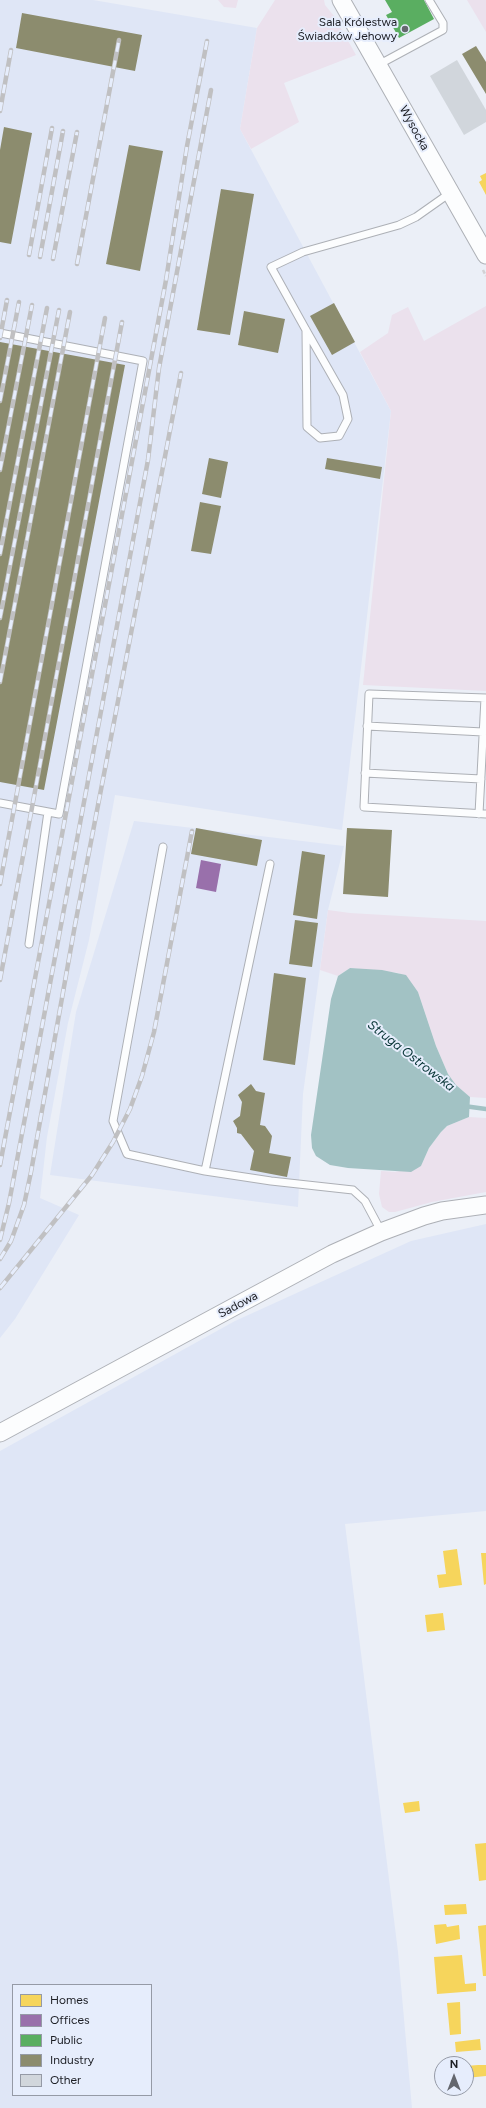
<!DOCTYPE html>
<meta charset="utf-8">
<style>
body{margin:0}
#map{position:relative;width:486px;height:2108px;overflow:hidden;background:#ebeff7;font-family:Figtree,sans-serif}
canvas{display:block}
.legend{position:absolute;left:12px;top:1984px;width:140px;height:112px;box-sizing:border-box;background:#e6edfc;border:1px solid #959aa6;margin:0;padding:5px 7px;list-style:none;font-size:12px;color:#1c1e24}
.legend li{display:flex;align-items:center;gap:8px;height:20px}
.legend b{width:20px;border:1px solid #959aa6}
.north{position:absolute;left:434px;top:2056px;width:40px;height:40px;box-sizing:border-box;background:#e6edfc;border:1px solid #959aa6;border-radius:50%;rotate:0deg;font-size:11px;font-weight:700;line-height:16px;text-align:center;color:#1c1e24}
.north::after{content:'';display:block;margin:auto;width:14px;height:18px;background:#64676e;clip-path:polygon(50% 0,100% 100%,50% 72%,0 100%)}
</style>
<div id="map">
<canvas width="486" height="2108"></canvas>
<ul class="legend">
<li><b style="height:11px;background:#f6d55c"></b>Homes</li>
<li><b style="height:11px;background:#9970ab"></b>Offices</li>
<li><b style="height:11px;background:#5aae61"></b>Public</li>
<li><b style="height:11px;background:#8c8c6e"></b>Industry</li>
<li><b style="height:11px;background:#d1d6dc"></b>Other</li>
</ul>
<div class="north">N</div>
</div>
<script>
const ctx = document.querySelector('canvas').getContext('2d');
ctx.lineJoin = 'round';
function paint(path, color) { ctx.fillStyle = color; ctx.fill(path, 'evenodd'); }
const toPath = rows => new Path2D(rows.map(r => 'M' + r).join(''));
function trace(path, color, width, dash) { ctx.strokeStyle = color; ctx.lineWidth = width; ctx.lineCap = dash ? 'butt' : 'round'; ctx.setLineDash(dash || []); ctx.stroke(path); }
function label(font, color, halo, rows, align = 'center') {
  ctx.font = font + ' Figtree,sans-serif'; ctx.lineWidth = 4; ctx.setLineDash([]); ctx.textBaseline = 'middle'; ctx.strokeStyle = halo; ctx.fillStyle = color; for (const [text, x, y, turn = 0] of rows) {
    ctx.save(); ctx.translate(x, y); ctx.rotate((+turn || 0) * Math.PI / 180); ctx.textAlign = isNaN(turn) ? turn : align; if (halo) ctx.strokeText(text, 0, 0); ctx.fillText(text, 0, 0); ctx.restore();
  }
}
paint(toPath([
 [0,0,93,0,257,28,240,129,391,411,342,830,115,795,89,940,68,1023,47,1137,40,1198,79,1215,15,1319,0,1338],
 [134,821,344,846,328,910,303,1094,298,1207,50,1175,76,1012],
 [486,1224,486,1511,345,1524,398,1952,412,2108,0,2108,0,1451,235,1321,411,1241],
 [13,1985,151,1985,151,2095,13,2095]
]), '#dfe6f6');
paint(toPath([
 [218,0,238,0,236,8,224,7],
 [275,0,324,0,325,5,334,16,356,55,284,83,299,122,251,149,240,129,257,28],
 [467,0,486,0,486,32],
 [486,306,486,691,363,685,391,411,360,352,388,333,392,315,408,307,424,341],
 [328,910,350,913,486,921,486,1098,470,1097,456,1085,448,1074,436,1046,418,992,399,973,350,968,338,976,320,970],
 [469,1117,486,1118,486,1192,432,1202,395,1212,389,1212,382,1207,379,1194,381,1171,395,1172,421,1166,429,1148,441,1132,447,1126]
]), '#ebe1ed');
paint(toPath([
 [350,968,382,970,406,975,418,992,436,1046,448,1074,456,1085,470,1097,469,1117,447,1126,441,1132,429,1148,421,1166,411,1172,348,1168,330,1165,316,1156,312,1148,311,1135,331,999,338,976]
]), '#a2c2c4');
paint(toPath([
 [486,173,486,195,479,182,482,180,480,176],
 [457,1549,462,1585,439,1588,437,1575,446,1574,443,1551],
 [481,1553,486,1553,486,1584,484,1585],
 [443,1613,445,1630,427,1632,425,1615],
 [419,1801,420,1811,405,1813,403,1803],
 [486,1843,486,1880,479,1881,475,1844],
 [466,1904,467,1914,445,1915,444,1905],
 [446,1924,447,1927,459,1925,460,1939,436,1944,434,1925],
 [486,1925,486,1976,483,1976,478,1926],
 [462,1955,465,1984,476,1983,476,1991,437,1994,434,1957],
 [460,2002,461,2034,450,2035,447,2003],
 [480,2039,481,2050,456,2052,455,2042],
 [478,2065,486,2065,486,2076,466,2078,466,2066]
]), '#f6d55c');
paint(toPath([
 [201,860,221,864,216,892,196,888]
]), '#9970ab');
paint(toPath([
 [385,0,424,0,434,19,399,38,386,15,392,12]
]), '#5aae61');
paint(toPath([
 [22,13,142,35,135,71,16,48],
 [476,46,486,62,486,94,462,54],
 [4,127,32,133,11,244,0,242,0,150],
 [129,145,163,151,140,271,106,264],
 [221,189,254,194,230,335,197,330],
 [334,303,355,342,332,355,310,316],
 [244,311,285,319,278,353,238,345],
 [0,342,125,365,44,790,0,782],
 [209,458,228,462,221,498,202,494],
 [327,458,382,467,380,479,325,469],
 [200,502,221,506,211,554,191,551],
 [196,828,262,840,257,866,191,854],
 [347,828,392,830,388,897,343,894],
 [302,851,325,855,317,919,293,915],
 [295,920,318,923,312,967,289,964],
 [274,973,306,978,295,1065,263,1060],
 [251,1084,256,1091,265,1093,260,1125,265,1126,272,1136,269,1153,291,1157,287,1177,250,1170,254,1151,241,1134,237,1133,237,1128,233,1121,240,1116,242,1102,238,1095]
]), '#8c8c6e');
trace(toPath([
 [464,1106,486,1109]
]), '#a2c2c4', 4.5);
paint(toPath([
 [457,60,486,110,486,122,464,135,430,76]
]), '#d1d6dc');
const service = toPath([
 [378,65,443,30,443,23,429,0],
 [306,330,307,427,320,438,339,436,348,419,343,395,306,330,271,267,303,252,399,225,416,217,450,193],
 [0,333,143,361,59,814,0,803],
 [486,698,369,694,364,807,486,814],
 [367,726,483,732],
 [365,773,481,779],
 [479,814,485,698],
 [163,847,113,1121,127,1154,205,1171],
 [270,864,205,1171,271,1181,353,1190,365,1201,381,1231],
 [29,944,48,812]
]);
const tertiary = toPath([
 [341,0,486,255],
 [0,1433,332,1254,381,1232,424,1216,442,1211,486,1205]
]);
trace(service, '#adb0b6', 9);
trace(tertiary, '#adb0b6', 19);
trace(toPath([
 [483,270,486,276]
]), '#d2d2d5', 2.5, [4, 2]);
trace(service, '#fcfdfe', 7);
trace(tertiary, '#fcfdfe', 17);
const rail = toPath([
 [0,111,11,50],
 [29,255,52,128],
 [40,257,63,131],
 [53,259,77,132],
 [77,264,119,40],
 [0,338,7,300],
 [0,401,19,302],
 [0,470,32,305],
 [0,554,47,308],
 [0,618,59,310],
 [0,682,70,312],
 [0,884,105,318],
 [0,980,122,322],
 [0,1165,166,280,187,146,207,41],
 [0,1240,9,1203,148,460,159,368,211,90],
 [0,1259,11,1241,24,1205,31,1172,75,925,181,373],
 [0,1288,92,1175,113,1142,130,1109,142,1076,154,1032,192,831]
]);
trace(rail, '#c0c0c2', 4.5);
trace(rail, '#e6edfc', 3, [9]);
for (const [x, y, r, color] of [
 [405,29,4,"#64676e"]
]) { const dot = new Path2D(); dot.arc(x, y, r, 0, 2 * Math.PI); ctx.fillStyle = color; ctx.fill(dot); trace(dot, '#e6edfc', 1.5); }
label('12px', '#1c1e24', '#e6edfc', [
 ["Sala Królestwa",397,22],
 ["Świadków Jehowy",397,36]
], 'right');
label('12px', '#1c1e24', '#e6edfc', [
 ["Wysocka",414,128,61],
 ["Sadowa",238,1305,-28]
]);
label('italic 13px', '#033132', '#e6edfc', [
 ["Struga Ostrowska",411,1056,38]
]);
</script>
